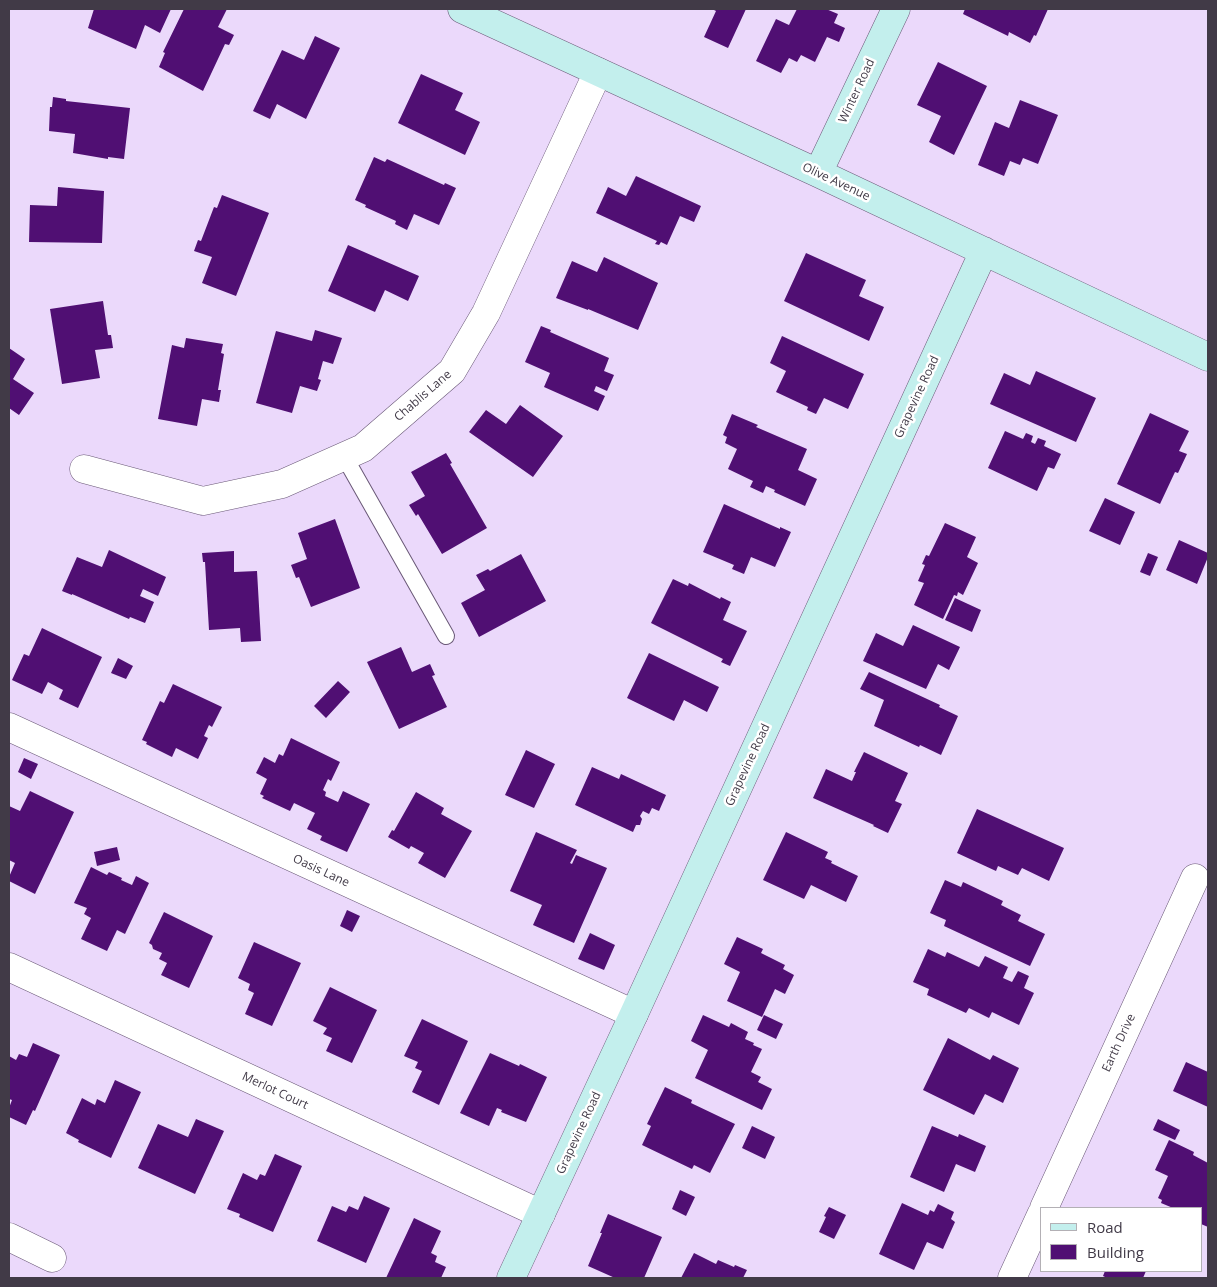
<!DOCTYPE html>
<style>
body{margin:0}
#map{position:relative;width:1217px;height:1287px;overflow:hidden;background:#ebd9fb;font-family:"Open Sans",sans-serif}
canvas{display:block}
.frame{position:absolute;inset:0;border:10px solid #413a47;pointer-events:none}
.legend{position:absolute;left:1040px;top:1207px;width:162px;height:65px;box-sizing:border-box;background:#fff;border:1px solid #b3b0b5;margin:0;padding:6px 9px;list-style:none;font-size:15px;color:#413a47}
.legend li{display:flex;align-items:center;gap:10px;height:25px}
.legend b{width:25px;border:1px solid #b3b0b5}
</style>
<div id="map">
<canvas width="1217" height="1287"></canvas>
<div class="frame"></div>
<ul class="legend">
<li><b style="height:6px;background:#c3efed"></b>Road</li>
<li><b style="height:14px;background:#500f73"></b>Building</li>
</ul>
</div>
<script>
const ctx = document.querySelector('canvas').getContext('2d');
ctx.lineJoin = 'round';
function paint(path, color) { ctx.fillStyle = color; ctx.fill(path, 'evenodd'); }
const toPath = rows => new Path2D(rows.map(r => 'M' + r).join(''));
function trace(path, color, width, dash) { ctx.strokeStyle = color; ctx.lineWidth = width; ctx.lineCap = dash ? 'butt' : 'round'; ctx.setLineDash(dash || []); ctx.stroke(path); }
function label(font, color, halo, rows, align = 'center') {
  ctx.font = font + ' "Open Sans",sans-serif'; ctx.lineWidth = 5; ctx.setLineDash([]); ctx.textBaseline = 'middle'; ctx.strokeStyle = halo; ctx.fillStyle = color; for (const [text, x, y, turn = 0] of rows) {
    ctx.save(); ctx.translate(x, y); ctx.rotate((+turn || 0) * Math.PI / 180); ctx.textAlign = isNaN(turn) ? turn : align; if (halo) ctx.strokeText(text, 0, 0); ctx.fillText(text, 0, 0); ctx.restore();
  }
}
paint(toPath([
 [94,9,171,9,160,33,145,25,136,49,88,28],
 [184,9,227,9,218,27,234,35,229,45,225,44,203,91,159,67,165,53,163,52],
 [712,9,746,9,728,48,704,37,716,11],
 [797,9,826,9,838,14,834,23,845,28,839,42,827,37,815,62,801,55,797,62,789,58,781,73,756,61,776,19,789,25],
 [965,9,1048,9,1036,36,1034,35,1030,43,1009,32,1008,36,963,14],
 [315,36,340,48,306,119,277,104,270,119,253,111,282,50,304,60],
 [938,62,987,86,954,155,929,142,941,116,917,105],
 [421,74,463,93,455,110,480,122,465,155,398,123],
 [53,97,66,99,66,101,130,108,124,159,108,157,108,159,73,153,75,134,49,131,50,107,52,107],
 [1020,100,1058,115,1038,164,1023,158,1020,165,1010,161,1004,176,978,165,995,122,1009,128],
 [374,157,385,162,387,159,444,185,445,183,456,188,439,225,414,214,407,230,395,224,396,221,365,207,366,205,355,200],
 [636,176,701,206,694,222,680,216,667,245,661,242,659,245,655,244,657,241,596,213,608,187,626,196],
 [58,187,104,191,102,243,29,242,30,205,57,206],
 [222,195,269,213,236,296,202,283,212,257,194,251,198,240,201,241,214,207,217,208],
 [348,245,419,276,408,301,385,290,375,312,328,291],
 [806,253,866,280,859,296,884,307,869,341,784,301],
 [604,257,658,283,638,330,588,309,588,310,556,298,572,261,597,272],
 [103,301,108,335,111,335,113,348,95,350,100,378,62,384,50,309],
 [541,326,551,330,550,332,609,358,604,371,614,375,607,391,596,386,594,391,605,396,598,411,544,387,550,373,525,362],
 [315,330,342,338,333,364,323,361,318,379,321,380,317,391,300,386,292,413,256,403,276,331,312,341],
 [782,336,864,374,848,409,824,398,816,414,807,410,808,407,776,392,786,371,770,363],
 [186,338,223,344,221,353,224,354,218,390,221,390,219,402,202,399,197,426,158,419,172,345,184,348],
 [9,348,25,359,13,379,34,393,19,415,9,408],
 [1036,371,1096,398,1076,442,990,404,1004,373,1030,385],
 [520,405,563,436,533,477,469,432,486,410,506,424],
 [1150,413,1189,431,1179,451,1187,454,1178,473,1175,472,1160,504,1117,484],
 [732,414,758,425,756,427,807,449,798,470,817,479,805,506,774,492,775,490,766,486,763,493,750,487,753,481,728,469,737,449,725,443,727,437,723,435],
 [1005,431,1023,439,1026,433,1033,436,1031,442,1035,444,1038,438,1046,441,1044,446,1061,454,1054,469,1048,467,1037,491,988,468],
 [446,453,452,463,450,464,487,528,442,554,418,514,416,516,409,505,425,496,411,472],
 [1105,498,1135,512,1120,545,1089,531],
 [724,504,780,529,780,527,791,532,775,567,751,557,744,574,732,569,734,565,703,552],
 [335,519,360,588,311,607,299,577,296,578,291,565,307,559,298,533],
 [945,523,976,537,967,557,978,563,963,595,958,592,957,596,954,595,943,619,914,605,924,583,918,581,925,565,922,564,926,555,929,556],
 [1179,540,1208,553,1208,557,1197,584,1166,570],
 [109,550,166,577,158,596,143,589,140,596,154,602,145,623,130,617,129,619,72,594,72,595,62,591,77,557,102,567],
 [234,551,234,572,257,571,261,641,241,642,240,628,209,630,205,562,203,562,202,553],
 [1148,553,1158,557,1150,576,1140,572],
 [521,554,546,601,479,637,461,603,485,590,476,575,488,569,490,571],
 [673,579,688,586,689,583,720,599,721,597,731,602,723,620,747,631,730,666,721,662,723,659,651,623],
 [955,598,981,610,972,632,945,620],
 [913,625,960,647,949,670,938,664,926,689,863,661,876,633,903,646],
 [42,628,102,657,78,708,59,699,63,690,48,682,42,694,12,680,24,654,29,656],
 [401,647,412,672,430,664,435,675,432,676,447,707,399,729,367,662],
 [649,653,719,687,707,712,684,700,674,721,627,698],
 [118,658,133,666,126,679,111,673],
 [869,672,940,705,939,707,958,716,941,755,920,745,919,747,874,726,884,700,860,689],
 [338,681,350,692,326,718,314,706],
 [173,684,222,707,212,727,209,725,204,736,208,738,198,759,176,748,172,757,146,744,147,742,142,740,160,701,164,703],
 [291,738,340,762,331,781,328,779,323,790,326,792,325,796,338,802,343,791,370,804,347,852,320,840,322,836,307,829,315,813,294,803,290,811,262,798,264,796,260,794,267,779,256,773,264,757,275,763,279,754,283,756],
 [526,750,555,764,534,808,505,795],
 [864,752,908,773,895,801,902,804,888,833,873,826,874,825,813,798,826,769,852,781,856,772,854,772],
 [24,758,38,764,31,779,18,772],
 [592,767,619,779,621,774,666,795,659,811,652,808,649,814,643,811,640,816,642,819,640,825,636,825,633,832,575,805],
 [30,791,74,812,35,894,9,881,9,877,15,863,9,860,9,806,20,811],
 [416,792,444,808,441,814,472,831,445,878,418,863,424,853,411,846,409,849,388,837,392,830,394,831],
 [977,809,1064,848,1049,881,1022,868,1018,875,998,866,996,871,957,853],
 [536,832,577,850,570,863,572,864,576,855,607,868,574,943,533,925,542,905,510,891],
 [786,832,828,852,825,858,832,861,831,863,858,876,846,902,811,885,804,899,763,880],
 [117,847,120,860,97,866,94,852],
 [91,867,107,875,109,872,122,878,121,880,132,885,136,876,149,883,125,934,117,930,107,951,81,939,91,918,84,914,87,908,74,903],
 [945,880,961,887,963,882,1003,901,1001,905,1021,915,1018,921,1045,934,1030,966,944,926,946,920,930,913],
 [347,910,360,916,352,932,340,926],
 [164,912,213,936,189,988,161,975,167,963,159,959,162,953,153,949,152,945,149,943],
 [590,933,615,945,604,970,578,959],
 [737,937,763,949,761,953,785,965,783,969,794,975,785,994,775,989,762,1017,727,1001,740,972,724,964],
 [254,942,301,963,272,1026,245,1014,254,993,248,990,250,984,238,978],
 [928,949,945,957,947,952,979,967,985,956,1008,967,1003,978,1012,982,1018,971,1029,976,1024,988,1034,993,1019,1025,992,1012,989,1018,969,1008,966,1013,927,995,929,989,913,982],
 [330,987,377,1010,352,1063,326,1051,332,1038,323,1034,327,1028,313,1021],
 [703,1015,729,1027,731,1023,748,1032,745,1039,754,1043,753,1045,762,1049,751,1072,761,1077,758,1082,772,1089,762,1110,695,1078,708,1050,691,1041],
 [764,1015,783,1024,776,1039,757,1030],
 [422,1019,468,1041,439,1105,412,1092,422,1071,415,1068,418,1062,404,1056],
 [948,1038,990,1060,993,1055,1019,1068,1003,1103,985,1094,974,1115,923,1090],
 [33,1043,60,1055,35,1111,33,1110,26,1125,9,1117,9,1108,12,1100,9,1099,9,1056,16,1060,19,1054,27,1057],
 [490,1053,519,1066,520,1064,547,1077,526,1122,501,1112,502,1110,497,1108,489,1126,460,1113],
 [1186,1062,1208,1072,1208,1107,1173,1091],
 [115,1080,141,1092,111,1158,78,1142,79,1140,66,1133,82,1098,95,1105,97,1099,105,1103],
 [665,1087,692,1100,691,1103,735,1124,710,1173,694,1165,692,1169,642,1145,651,1126,647,1124],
 [196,1119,224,1131,195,1194,138,1168,158,1124,188,1137],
 [1158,1119,1180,1130,1175,1140,1153,1130],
 [752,1126,775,1137,765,1159,742,1148],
 [932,1126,958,1137,959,1134,986,1146,975,1172,956,1164,944,1192,910,1177],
 [1169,1140,1194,1152,1193,1155,1208,1163,1208,1227,1201,1224,1201,1208,1173,1208,1161,1203,1162,1200,1158,1198,1168,1176,1155,1170],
 [275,1154,302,1166,273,1232,239,1217,240,1214,227,1209,243,1173,257,1180,260,1174,265,1176],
 [680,1190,695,1197,686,1216,672,1209],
 [364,1196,390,1208,366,1263,317,1241,332,1206,346,1212,349,1206,358,1210],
 [902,1203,928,1215,930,1210,934,1212,938,1204,954,1212,951,1219,955,1222,943,1249,927,1242,914,1270,879,1254],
 [829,1207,846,1215,834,1239,819,1232,826,1217,824,1216],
 [608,1214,662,1237,644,1278,615,1278,588,1266,602,1233,600,1233],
 [414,1218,441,1231,431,1253,437,1256,435,1262,446,1267,441,1278,386,1278],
 [694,1253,716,1264,718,1260,734,1267,735,1265,747,1270,743,1278,681,1278],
 [1105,1271,1146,1271,1143,1278,1107,1278,1103,1276]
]), '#500f73');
const lane = toPath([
 [344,456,446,636]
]);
const street = toPath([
 [84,469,203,501,282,484,363,448,452,371,486,313,598,72],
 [9,727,634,1014],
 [9,967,541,1214],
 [1044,1208,1195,878],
 [9,1237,52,1258],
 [1012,1278,1041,1215]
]);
const secondary = toPath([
 [462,9,818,173,1208,357],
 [818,173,896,9],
 [511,1278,634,1014,984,251]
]);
trace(lane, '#6a5977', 18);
trace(street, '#6a5977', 29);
trace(secondary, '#6a5977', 29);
trace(lane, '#fff', 16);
trace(street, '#fff', 28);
trace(secondary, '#c3efed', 28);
label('12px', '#413a47', '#fff', [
 ["Winter Road",857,91,-65],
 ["Olive Avenue",836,182,25],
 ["Chablis Lane",423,396,-41],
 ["Grapevine Road",917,397,-65],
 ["Grapevine Road",748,765,-65],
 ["Oasis Lane",321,871,25],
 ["Earth Drive",1119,1043,-65],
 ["Merlot Court",275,1091,25],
 ["Grapevine Road",579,1133,-65]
]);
</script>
